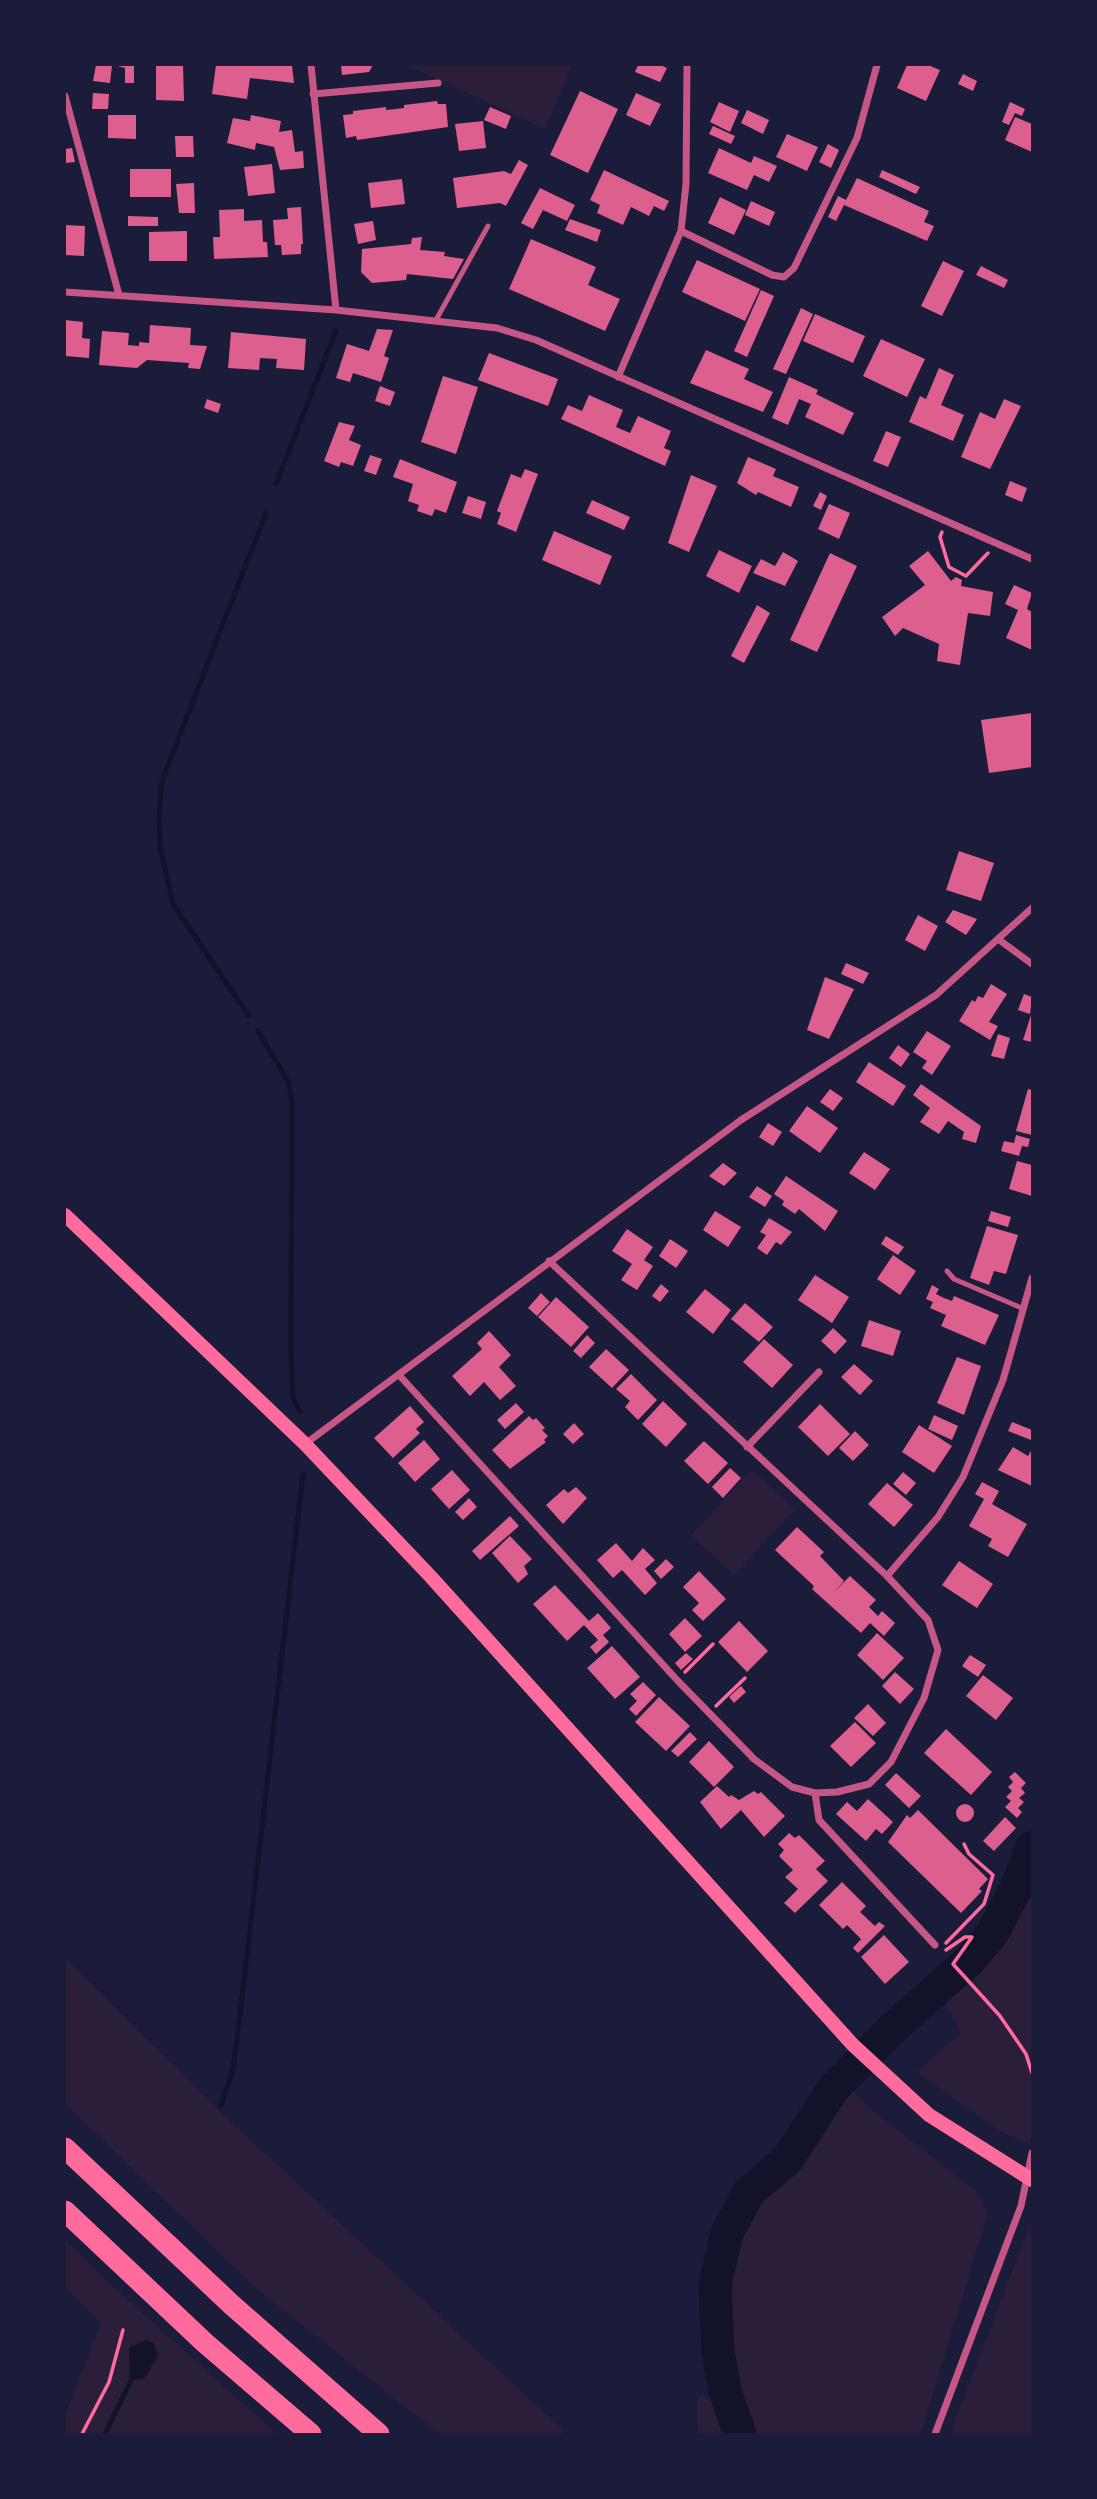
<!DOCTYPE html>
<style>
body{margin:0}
#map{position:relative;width:1097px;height:2499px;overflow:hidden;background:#1b1b3a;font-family:"Open Sans",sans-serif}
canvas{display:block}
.frame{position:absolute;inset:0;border:66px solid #1b1b3a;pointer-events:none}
</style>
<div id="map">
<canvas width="1097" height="2499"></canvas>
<div class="frame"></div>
</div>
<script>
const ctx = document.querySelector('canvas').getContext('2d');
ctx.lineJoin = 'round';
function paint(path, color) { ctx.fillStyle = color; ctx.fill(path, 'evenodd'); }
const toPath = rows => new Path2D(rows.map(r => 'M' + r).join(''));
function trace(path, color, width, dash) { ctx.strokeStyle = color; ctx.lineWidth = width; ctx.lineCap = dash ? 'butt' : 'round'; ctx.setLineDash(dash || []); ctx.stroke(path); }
paint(toPath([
 [406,65,572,65,545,129],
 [752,1470,795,1509,734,1575,691,1535],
 [1032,1870,1032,2145,1001,2132,917,2072,960,2033,943,1997,983,1961,1005,1932],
 [65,1958,211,2103,567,2434,439,2434,257,2289,65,2104],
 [845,2084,879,2116,975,2190,988,2212,921,2434,698,2434,697,2395,738,2403,727,2284,735,2236,755,2199,803,2159],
 [1032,2219,1032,2434,950,2434],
 [65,2240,119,2292,277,2434,65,2434,65,2415,101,2323,65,2287]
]), '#2a1e3b');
paint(toPath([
 [147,2340,154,2344,158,2355,145,2378,130,2381,129,2347]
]), '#12122b');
trace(toPath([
 [276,484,336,331],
 [248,1015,173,904,160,848,159,815,162,781,266,513],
 [258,1031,288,1081,292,1100,291,1350,293,1398,300,1412],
 [221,2105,233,2070,240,2015,303,1474],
 [105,2434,132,2378]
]), '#12122b', 5);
trace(toPath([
 [740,2434,725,2391,718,2352,715,2284,727,2233,749,2192,787,2160,834,2088,891,2030,968,1962,992,1934,1016,1889,1032,1847]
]), '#12122b', 33);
paint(toPath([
 [96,65,112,65,110,83,93,81],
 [114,65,134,65,134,83,125,83,125,68],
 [156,65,183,65,184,101,156,100],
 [216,65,292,66,294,83,250,78,247,99,212,94],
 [341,65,373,65,369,72,342,75],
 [638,65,660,65,667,68,660,82,635,72],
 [907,65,928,65,940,70,926,101,897,88],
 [963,74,977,81,973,91,958,84],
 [580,91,618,109,588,173,550,155],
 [93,93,109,94,108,109,92,109],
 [636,93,661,104,650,126,626,115],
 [437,101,438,104,446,104,448,127,357,140,356,136,346,138,343,115,353,114,353,111,386,107,386,110,396,109,404,108,404,105],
 [719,102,739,111,730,132,710,122],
 [1010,102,1025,109,1022,116,1015,113,1009,125,1002,122],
 [490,107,511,116,506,129,484,120],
 [747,110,769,120,763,134,741,123],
 [108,115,136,115,136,139,108,138],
 [251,115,281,121,279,132,292,130,295,152,303,151,304,168,280,170,274,147,256,143,255,150,227,143,233,118,250,121],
 [1015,117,1032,124,1032,152,1005,140],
 [483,121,486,148,459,151,455,124],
 [713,126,735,136,731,144,709,134],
 [787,134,818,147,807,171,776,157],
 [175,136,193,136,194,157,176,157],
 [828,144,839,150,831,168,819,162],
 [72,148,75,162,65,163,65,149],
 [719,148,751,163,754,156,777,166,769,182,754,175,747,190,708,173],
 [519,160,528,165,506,206,500,203,457,208,453,178,504,171,511,174],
 [272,164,275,193,248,196,244,167],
 [130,169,171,169,171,197,130,197],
 [604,170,669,201,664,211,654,206,649,216,631,207,623,225,597,213,600,205,590,200],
 [882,170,920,187,916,194,879,177],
 [857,178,929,211,924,222,934,226,927,241,844,205,836,221,828,217,838,196,846,200],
 [402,179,405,204,371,208,368,183],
 [194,183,195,213,179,213,176,184],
 [540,188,575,205,567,221,543,210,533,229,521,223],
 [720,197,746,210,734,235,708,223],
 [751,201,775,212,769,226,745,215],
 [301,207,303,244,301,244,301,254,282,255,281,245,275,245,273,220,288,219,287,208],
 [244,209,244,221,262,220,263,242,267,242,268,257,214,259,213,237,220,237,219,210],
 [128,216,158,217,158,226,128,226],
 [570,219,601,230,597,242,565,230],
 [373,221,376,240,358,244,354,224],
 [65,225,85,226,84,256,65,255],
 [187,231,187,261,149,261,149,232],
 [422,237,420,250,445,252,444,256,464,259,453,279,407,274,406,280,372,283,361,272,362,249,411,244,412,238],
 [531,239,596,267,588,285,620,299,605,331,509,289],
 [697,260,760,289,745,321,682,292],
 [943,261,964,271,942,316,921,306],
 [981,266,1008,280,1004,288,976,275],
 [761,290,774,296,747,357,734,351],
 [801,308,813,314,786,374,773,369],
 [815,314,865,336,853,363,803,341],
 [65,320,83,322,82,338,90,339,89,358,65,356],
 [150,325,191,328,190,345,207,346,200,369,188,368,189,363,147,360,137,368,99,365,102,331,129,333,128,345,139,346,139,342,149,343],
 [377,329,393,330,384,356,389,358,381,382,353,373,350,382,336,378,347,344,369,351],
 [231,332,306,339,304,370,276,368,277,359,260,358,259,370,228,368],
 [881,339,925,359,907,397,863,376],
 [706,350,749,369,744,379,773,392,763,412,690,383],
 [489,353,558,379,548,406,478,380],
 [939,368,954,375,941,405,964,415,953,441,909,422,920,396,926,399],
 [443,376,478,387,456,454,421,442],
 [789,377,818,390,816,394,854,413,843,435,805,417,811,404,799,399,788,425,772,418],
 [380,386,395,392,390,406,375,401],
 [589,395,623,410,616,427,630,433,638,416,671,431,664,448,671,451,665,466,561,419,568,405,582,411],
 [207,399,221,404,218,413,204,408],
 [1004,399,1021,406,990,469,961,457,980,412,995,419],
 [339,422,355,426,349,440,361,445,353,466,341,462,339,467,324,461],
 [886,431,901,437,888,467,873,461],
 [370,455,382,459,376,475,364,471],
 [748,457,776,469,773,476,799,487,791,507,758,492,756,495,737,483],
 [400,459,457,482,446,513,435,509,432,516,417,511,419,505,408,501,413,484,393,477],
 [525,469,538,474,516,532,497,524,501,513,497,511,511,474,521,478],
 [691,475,717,486,689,552,668,543],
 [1010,481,1027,488,1022,502,1005,495],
 [820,492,827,496,821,510,813,506],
 [468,496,486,502,481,519,462,513],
 [592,500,630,517,624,530,586,513],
 [829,504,850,513,839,539,818,529],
 [554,531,612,556,600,585,542,560],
 [719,550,752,566,739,593,706,576],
 [928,551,951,581,956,577,962,580,961,586,993,592,990,616,968,613,960,665,937,661,939,644,903,628,895,636,882,617,925,585,909,566],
 [783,552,798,561,785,586,753,573,761,559,775,566],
 [830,553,857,566,817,652,790,640],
 [1014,585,1032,593,1027,609,1032,612,1032,650,1006,638,1018,610,1005,604],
 [757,605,770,613,744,663,731,656],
 [1032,713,1032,767,989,773,981,720],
 [959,851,994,863,981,901,946,890],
 [953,910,977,919,966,935,945,922],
 [918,915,938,926,925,951,905,940],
 [846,963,869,973,863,984,841,974],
 [825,977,854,989,829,1039,807,1030],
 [991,984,1007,994,989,1022,998,1026,990,1040,959,1021,972,1000,975,1002,978,996,983,998],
 [1024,994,1032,997,1030,1014,1018,1010],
 [1032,1012,1032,1042,1023,1040],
 [927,1031,951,1046,932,1075,922,1068,927,1061,913,1052],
 [998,1034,1010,1038,1004,1059,991,1056],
 [898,1045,910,1054,901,1067,889,1058],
 [869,1062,906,1086,893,1106,856,1082],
 [921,1084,981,1126,976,1143,962,1139,964,1132,948,1121,939,1134,920,1122,930,1108,913,1095],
 [830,1089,843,1098,833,1111,820,1102],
 [1028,1089,1032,1090,1032,1135,1016,1131],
 [807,1106,838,1128,820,1153,789,1131],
 [768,1123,782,1132,773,1146,759,1137],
 [1016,1135,1030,1139,1028,1147,1022,1146,1019,1156,1001,1151,1004,1141,1014,1143],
 [864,1152,890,1169,875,1190,849,1173],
 [1017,1161,1032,1165,1032,1196,1009,1189],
 [723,1163,737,1173,724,1186,709,1176],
 [786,1176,838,1211,825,1231,799,1209,795,1214,782,1205,784,1201,774,1194],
 [757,1186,772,1196,765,1207,749,1197],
 [715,1211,741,1227,728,1247,703,1230],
 [991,1211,1011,1217,1008,1227,988,1221],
 [769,1218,792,1232,781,1245,776,1242,767,1255,757,1248,766,1235,760,1232],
 [987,1226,1018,1235,1006,1274,994,1271,989,1285,970,1278],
 [627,1229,653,1247,644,1260,653,1266,637,1290,621,1280,632,1264,612,1251],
 [886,1236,904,1247,898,1255,881,1244],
 [670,1239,688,1251,676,1268,659,1256],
 [893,1255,916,1271,900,1295,877,1279],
 [815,1275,849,1297,832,1323,798,1300],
 [661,1284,669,1291,660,1302,652,1296],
 [932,1285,939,1289,936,1294,944,1298,952,1301,954,1296,999,1315,985,1345,941,1326,946,1315,930,1308,933,1302,926,1299],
 [705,1289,731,1310,713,1334,686,1312],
 [541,1293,550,1302,537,1316,528,1308],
 [556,1297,589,1327,571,1347,538,1317],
 [745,1303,773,1327,759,1342,731,1319],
 [869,1320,901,1331,893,1356,861,1346],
 [833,1328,847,1341,835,1354,821,1341],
 [489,1331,511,1355,499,1367,516,1386,500,1400,484,1382,470,1396,452,1376,482,1349,477,1343],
 [587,1335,595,1343,581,1358,573,1351],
 [764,1339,793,1365,772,1388,743,1362],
 [606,1349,629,1370,612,1388,589,1367],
 [957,1357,981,1366,964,1415,937,1403],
 [854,1364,873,1381,860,1395,841,1377],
 [631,1374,657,1400,638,1420,625,1407,630,1401,616,1389],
 [663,1401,687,1424,666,1447,642,1424],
 [516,1403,524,1412,505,1429,497,1420],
 [820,1404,850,1434,828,1456,798,1427],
 [410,1406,424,1422,416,1429,420,1433,393,1458,374,1438],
 [934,1415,958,1426,952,1440,928,1429],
 [529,1416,533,1420,536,1418,545,1428,542,1430,548,1436,544,1440,546,1442,510,1469,492,1450],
 [1012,1422,1032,1430,1031,1440,1008,1431],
 [574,1423,584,1434,573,1444,563,1434],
 [919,1425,952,1446,934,1473,902,1452],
 [855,1431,869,1445,853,1461,839,1448],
 [424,1440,440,1459,415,1482,398,1463],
 [704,1441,728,1463,708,1484,684,1461],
 [1013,1447,1028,1456,1032,1449,1032,1486,998,1470],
 [730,1468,741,1478,723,1498,712,1487],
 [452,1470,470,1490,449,1509,431,1489],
 [903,1472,916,1483,906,1495,893,1484],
 [982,1482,999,1491,992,1504,1027,1524,1008,1557,988,1546,992,1539,969,1526,984,1499,975,1494],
 [887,1483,913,1505,894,1527,868,1504],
 [576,1487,587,1498,563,1524,546,1505,564,1489,568,1493],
 [469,1498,477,1507,463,1520,455,1512],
 [510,1516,519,1526,480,1560,472,1551],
 [797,1527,824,1552,820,1556,844,1581,833,1593,850,1576,876,1600,869,1607,878,1616,882,1611,895,1623,884,1636,870,1623,861,1633,812,1589,814,1586,775,1550],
 [510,1536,532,1559,524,1566,528,1574,518,1583,492,1553],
 [616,1543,632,1561,643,1548,655,1560,645,1569,657,1583,645,1595,622,1570,613,1578,597,1560],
 [666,1559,674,1567,661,1579,654,1571],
 [959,1561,993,1584,977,1608,942,1585],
 [699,1571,726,1599,703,1621,692,1610,699,1603,683,1587],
 [555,1585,589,1621,598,1613,611,1628,603,1635,609,1642,596,1654,590,1647,598,1640,584,1625,567,1641,533,1604],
 [685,1618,702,1636,685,1652,669,1634],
 [739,1621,768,1651,747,1672,718,1642],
 [877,1633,904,1658,883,1680,857,1655],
 [612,1646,640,1677,615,1699,587,1668],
 [686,1653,693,1659,681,1670,675,1663],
 [970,1655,986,1665,978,1677,962,1666],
 [895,1672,914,1689,900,1704,882,1686],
 [983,1675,1013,1698,996,1720,966,1696],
 [643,1682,656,1695,636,1716,629,1709,637,1701,630,1694],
 [741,1686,746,1692,734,1703,729,1697],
 [659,1697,690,1726,666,1751,635,1722],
 [868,1704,886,1723,873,1736,854,1718],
 [855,1722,876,1743,851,1767,830,1746],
 [946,1729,992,1772,971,1795,924,1753],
 [690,1732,697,1739,678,1757,671,1751],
 [709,1741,734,1767,714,1787,689,1762],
 [1015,1772,1026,1783,1021,1788,1025,1793,1019,1798,1024,1802,1018,1808,1022,1812,1017,1818,1005,1807,1011,1801,1006,1797,1012,1791,1008,1787,1013,1782,1009,1777],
 [896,1773,921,1796,909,1808,885,1785],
 [717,1786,729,1797,731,1795,739,1800,754,1791,758,1794,761,1792,785,1816,764,1837,741,1810,721,1829,700,1802],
 [868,1799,893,1822,882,1834,876,1829,866,1841,836,1814,847,1802,857,1811],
 '956 1813a9 9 0 1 1 18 0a9 9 0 1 1-18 0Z',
 [918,1810,988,1879,979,1889,982,1891,961,1913,888,1842,907,1815,910,1818],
 [1005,1817,1016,1828,994,1851,983,1841],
 [789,1833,795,1838,799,1835,825,1861,816,1869,828,1881,795,1913,784,1903,798,1889,785,1877,793,1870,779,1856,784,1850,778,1844],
 [842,1882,866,1906,860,1912,875,1926,879,1922,885,1926,858,1953,853,1948,861,1939,847,1925,843,1929,819,1905],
 [884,1935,909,1962,885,1984,861,1957]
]), '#dd5f8e');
trace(toPath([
 [942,532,940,537,949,567,966,576,988,553],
 [685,1672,713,1644],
 [716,1706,745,1678],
 [946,1943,984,1904,993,1875,969,1854,964,1844],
 [946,1950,965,1937,972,1937,953,1964,1000,2016,1026,2054,1032,2073],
 [82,2434,109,2382,123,2330]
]), '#ff6b9d', 3.5);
trace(toPath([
 [436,320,488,226],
 [947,1271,954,1279,1024,1309]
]), '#c65784', 5);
trace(toPath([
 [311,65,336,310],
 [313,94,438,83],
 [65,96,119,295],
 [681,231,772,275,784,277,794,268,857,138,877,65],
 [65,292,336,310,497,328,536,340,1032,559],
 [618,377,681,231,686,184,687,65],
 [998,939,1032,964],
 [399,1375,677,1680,754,1759,792,1787,815,1793,837,1792,869,1784,891,1762,924,1698,938,1650,928,1620,887,1576,549,1261],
 [305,1444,741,1120,936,995,1032,908],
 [747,1447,819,1372],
 [887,1576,938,1517,963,1477,1003,1380,1032,1278],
 [815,1793,819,1820,935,1945],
 [935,2434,1021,2206,1032,2153]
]), '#c65784', 7);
trace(toPath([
 [65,1215,305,1444,431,1577,853,2045,929,2115,1032,2180]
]), '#ff6b9d', 14);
trace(toPath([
 [65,2148,233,2306,379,2434],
 [65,2211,205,2343,311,2434]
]), '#ff6b9d', 21);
</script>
